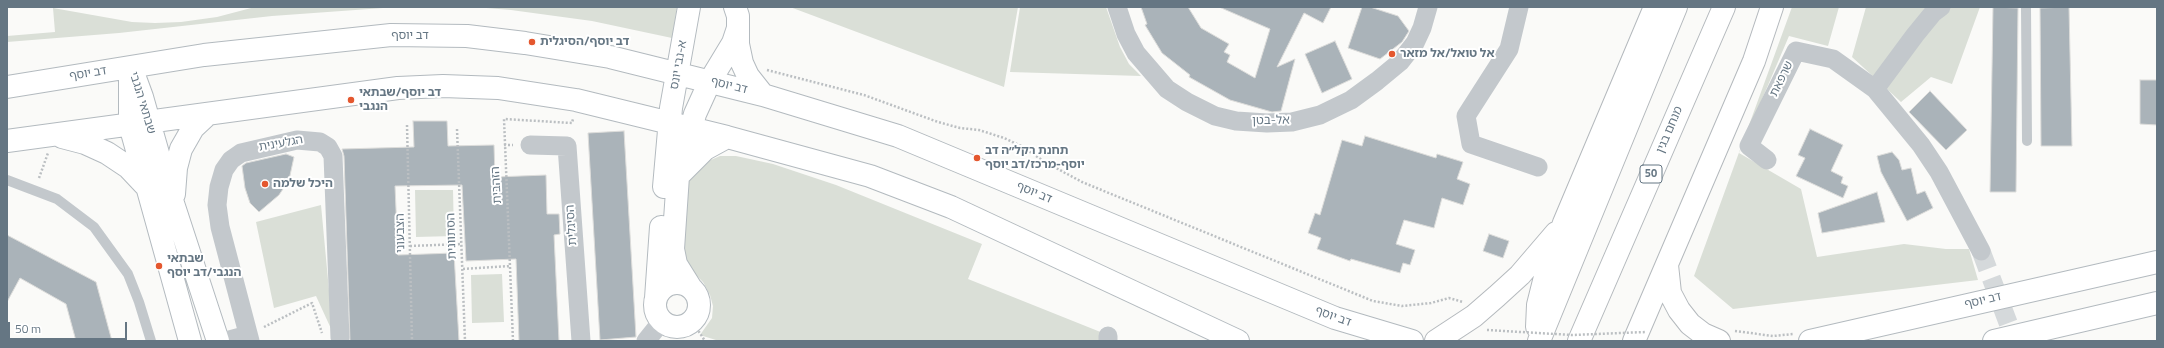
<!DOCTYPE html>
<meta charset="utf-8">
<style>
body{margin:0}
#map{position:relative;width:2164px;height:348px;overflow:hidden;background:#fafaf8;font-family:"Titillium Web",sans-serif}
canvas{display:block}
.frame{position:absolute;inset:0;border:8px solid #657683;pointer-events:none}
.scale{position:absolute;left:8px;top:322px;width:119px;height:18px;box-sizing:border-box;border:2px solid #657683;border-top:0;padding-left:5px;font-size:12px;line-height:14px;white-space:nowrap;color:#657683;-webkit-text-stroke:3px #fff;paint-order:stroke}
</style>
<div id="map">
<canvas width="2164" height="348"></canvas>
<div class="frame"></div>
<div class="scale">50 m</div>
</div>
<script>
const ctx = document.querySelector('canvas').getContext('2d');
ctx.lineJoin = 'round';
function paint(path, color) { ctx.fillStyle = color; ctx.fill(path, 'evenodd'); }
const toPath = rows => new Path2D(rows.map(r => 'M' + r).join(''));
function trace(path, color, width, dash) { ctx.strokeStyle = color; ctx.lineWidth = width; ctx.lineCap = dash ? 'butt' : 'round'; ctx.setLineDash(dash || []); ctx.stroke(path); }
function label(font, color, halo, rows, align = 'center') {
  ctx.font = font + ' "Titillium Web","Noto Sans Hebrew",sans-serif'; ctx.lineWidth = 4; ctx.setLineDash([]); ctx.textBaseline = 'middle'; ctx.strokeStyle = halo; ctx.fillStyle = color; for (const [text, x, y, turn = 0] of rows) {
    ctx.save(); ctx.translate(x, y); ctx.rotate((+turn || 0) * Math.PI / 180); ctx.textAlign = isNaN(turn) ? turn : align; if (halo) ctx.strokeText(text, 0, 0); ctx.fillText(text, 0, 0); ctx.restore();
  }
}
paint(toPath([
 [255,7,397,7,272,16,119,33,7,42,7,36,55,32,53,8,132,22,155,23,181,22,217,17],
 [474,7,677,7,672,38,592,21,511,10],
 [790,7,1018,7,1004,87],
 [1020,7,1106,7,1120,47,1129,64,1141,76,1010,72],
 [1792,7,1839,7,1828,46,1789,36,1739,153,1801,189,1817,257,1904,244,1946,249,1969,249,1978,280,1733,309,1694,276],
 [1866,7,1980,7,1952,84,1931,77,1901,102,1852,57],
 [720,156,736,156,773,164,836,185,982,244,968,279,1103,333,1102,341,719,341,700,335,712,318,713,306,710,295,703,282,693,272,685,258,681,241,683,194,693,173,704,163],
 [415,190,453,190,454,236,416,237],
 [321,205,333,333,316,296,274,308,256,222],
 [502,274,504,322,472,323,471,275]
]), '#dadfd7');
const building = toPath([
 [1141,7,1188,7,1201,28,1229,44,1224,52,1230,55,1227,62,1255,78,1270,29,1219,7,1331,7,1323,23,1304,13,1277,67,1295,59,1281,111,1272,112,1230,100,1189,77,1190,75,1162,53,1145,25,1147,24,1141,7],
 [1362,7,1370,7,1398,16,1409,31,1402,42,1380,59,1348,48,1362,7],
 [1993,7,2018,8,2016,192,1990,192,1993,7],
 [2069,7,2072,146,2041,146,2040,8,2069,7],
 [1335,41,1352,79,1322,93,1305,54,1335,41],
 [2140,80,2157,80,2157,125,2140,124,2140,80],
 [1930,91,1967,130,1946,150,1909,112,1930,91],
 [413,121,447,121,448,146,494,145,495,177,546,175,547,214,559,214,560,234,554,235,559,341,519,341,516,259,466,261,462,185,395,186,398,255,454,253,459,341,350,341,344,156,342,149,414,147,413,121],
 [1810,129,1843,145,1831,171,1843,177,1841,183,1848,186,1843,198,1796,176,1805,158,1798,155,1810,129],
 [624,131,636,337,600,340,588,133,624,131],
 [1365,136,1436,158,1437,154,1463,162,1457,179,1470,184,1463,205,1442,198,1434,228,1404,220,1396,244,1415,250,1410,265,1403,263,1400,273,1351,259,1350,261,1317,249,1321,238,1308,233,1315,213,1320,215,1342,140,1362,146,1365,136],
 [1892,152,1899,160,1902,170,1911,168,1917,194,1925,191,1933,208,1907,221,1881,172,1877,156,1892,152],
 [286,154,294,157,289,180,279,195,259,212,250,203,245,188,242,166,246,163,286,154],
 [1877,192,1885,222,1822,233,1818,213,1877,192],
 [1489,234,1509,241,1503,258,1483,251,1489,234],
 [7,235,96,282,112,341,76,341,66,304,20,278,7,302,7,235]
]);
paint(building, '#aab3b9');
trace(building, '#dcdcda', 1);
trace(toPath([
 [1981,251,2015,341]
]), '#d5d9db', 19, [19, 10]);
const secondary = toPath([
 [738,29,738,44,742,63,748,76,763,95],
 [131,67,142,97,167,185,218,341],
 [130,78,130,125,190,341],
 [7,87,204,55,391,35,467,36,525,43,610,57,763,95,898,136,1335,318,1412,341],
 [62,137,85,143,107,153,128,167,145,185],
 [7,141,398,88,443,86,498,88,576,100,727,137,870,176,951,207,1238,341],
 [679,175,705,149,727,137],
 [664,187,671,108,689,7],
 [174,194,176,168,181,149,193,128,208,114],
 '655 305a22 22 0 1 1 44 0a22 22 0 1 1-44 0Z',
 [691,288,676,264,673,249,678,176,695,114,710,81,733,43,738,28,738,16,735,7],
 [656,298,661,227],
 [1810,341,2157,262],
 [1994,341,2157,303]
]);
const highway = toPath([
 [1667,265,1670,293,1679,310,1690,324,1703,334,1719,341],
 [1537,327,1538,305,1545,277,1564,223,1655,7],
 [1436,341,1474,316,1497,296,1520,275,1556,233],
 [1539,341,1676,7],
 [1579,341,1724,7],
 [1634,341,1754,61,1772,7]
]);
trace(secondary, '#b3babf', 24);
trace(highway, '#b4b9bd', 24);
trace(toPath([
 [767,70,864,95,938,122,960,128,979,130,1004,138,1021,146,1045,162,1082,182,1373,301,1402,306,1431,303,1449,298,1463,302],
 [407,125,412,341],
 [457,129,465,341],
 [504,145,513,145],
 [39,178,48,153],
 [410,246,462,244],
 [463,269,509,266],
 [692,321,705,341],
 [264,327,312,303,322,333],
 [1735,331,1773,336,1793,334],
 [513,341,504,119,572,123,573,119]
]), '#bbbfc2', 2.5, [2, 2]);
trace(toPath([
 [2026,7,2027,141],
 [7,180,57,199,94,227,128,274,139,302,151,341]
]), '#c3c8cc', 10);
trace(toPath([
 [1117,7,1126,34,1136,53,1167,89,1187,102,1215,116,1236,121,1267,123,1292,122,1320,115,1351,100,1377,81,1400,62,1415,43,1422,28,1428,7],
 [1519,7,1509,49,1466,116,1471,144,1538,167],
 [1875,89,1915,35,1933,13,1941,7],
 [530,145,567,146,581,341],
 [1767,160,1749,146,1796,51,1833,59,1875,89,1921,145,1939,172,1981,251],
 [226,341,248,335],
 [250,341,220,227,217,205,219,187,224,170,231,160,241,153,297,140,320,142,328,147,333,156,340,338],
 [646,341,662,321],
 [1108,341,1108,336]
]), '#c3c8cc', 19);
trace(secondary, '#fff', 22);
trace(highway, '#fff', 22);
trace(toPath([
 [1487,330,1572,335,1646,332]
]), '#bbbfc2', 2.5, [2, 2]);
for (const [x, y, r, color] of [
 [532,42,4,"#e4572e"],
 [1392,54,4,"#e4572e"],
 [351,100,4,"#e4572e"],
 [977,158,4,"#e4572e"],
 [265,184,4,"#e4572e"],
 [159,266,4,"#e4572e"]
]) { const dot = new Path2D(); dot.arc(x, y, r, 0, 2 * Math.PI); ctx.fillStyle = color; ctx.fill(dot); trace(dot, '#fff', 1.5); }
for (const [x, y, w] of [
 [1651,174,22]
]) { const box = new Path2D(); box.roundRect(x - w / 2, y - 9, w, 18, 3); ctx.fillStyle = '#fff'; ctx.fill(box); trace(box, '#657683', 1); }
label('bold 11px', '#657683', null, [
 ["50",1651,174]
]);
label('12px', '#657683', '#fff', [
 ["דב יוסף",410,36],
 ["א-נבי יונס",679,65,-80],
 ["דב יוסף",88,74,-9],
 ["שרפאת",1782,79,-64],
 ["דב יוסף",729,86,14],
 ["שבתאי הנגבי",142,103,73],
 ["אל-בטן",1271,121,-1],
 ["מנחם בגין",1670,130,-67],
 ["הגלעינית",281,144,-10],
 ["הזהבית",497,185,-93],
 ["דב יוסף",1034,193,23],
 ["הסיגלית",572,225,-94],
 ["הצבעוני",401,233,-91],
 ["הסתוונית",452,236,-92],
 ["דב יוסף",1983,301,-13],
 ["דב יוסף",1333,317,20]
]);
label('bold 12px', '#657683', '#fff', [
 ["דב יוסף/הסיגלית",540,42],
 ["אל טואל/אל מזאר",1400,54],
 ["דב יוסף/שבתאי",359,93],
 ["הנגבי",359,107],
 ["תחנת רקל״ה דב",985,151],
 ["יוסף-מרכז/דב יוסף",985,165],
 ["היכל שלמה",273,184],
 ["שבתאי",167,259],
 ["הנגבי/דב יוסף",167,273]
], 'left');
</script>
